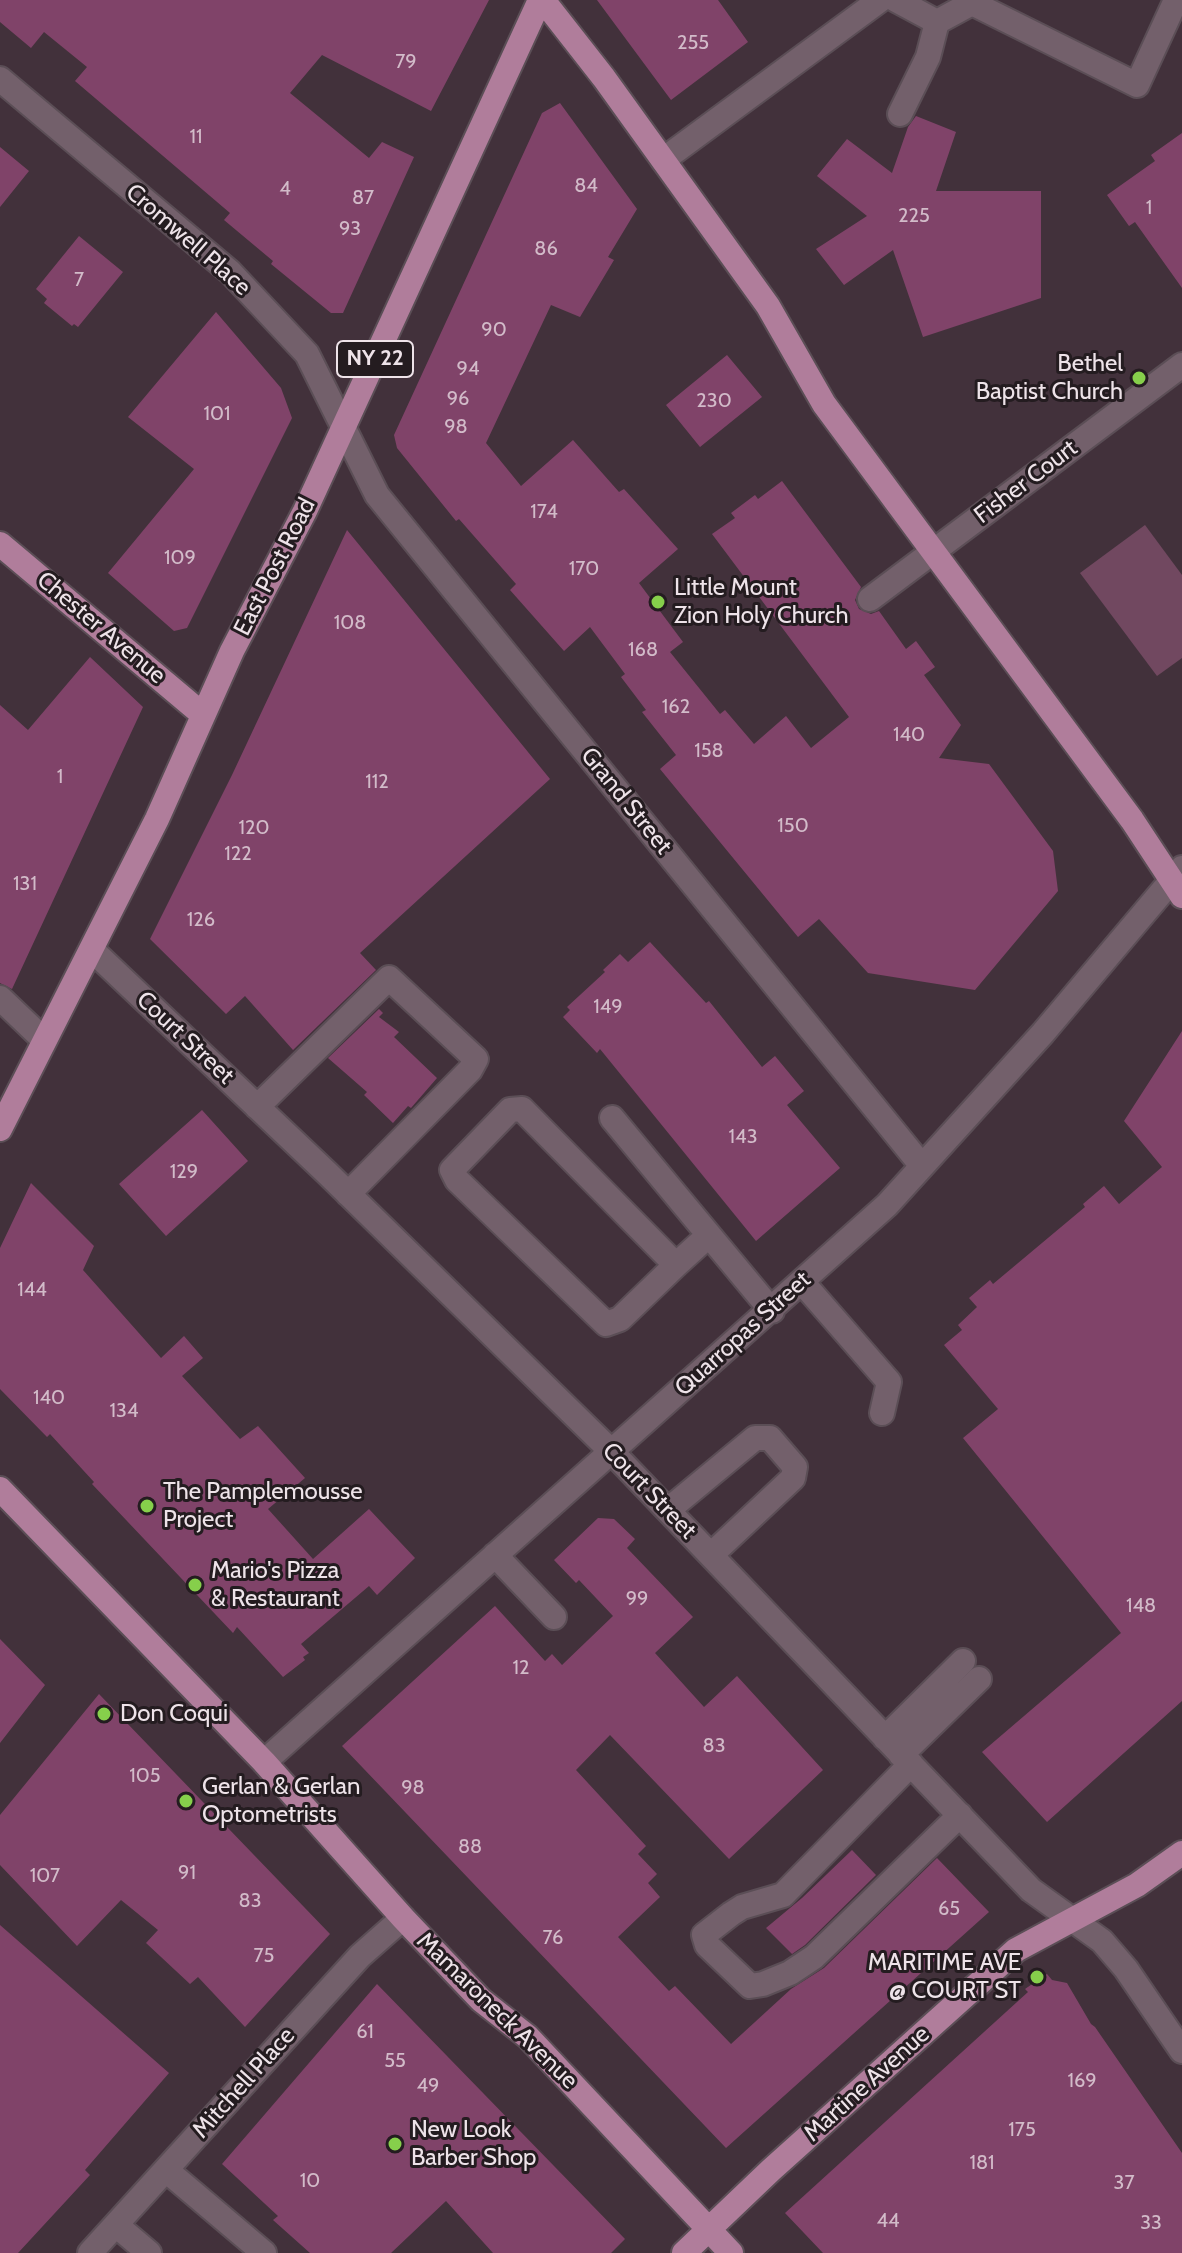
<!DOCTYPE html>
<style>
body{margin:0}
canvas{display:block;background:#42313b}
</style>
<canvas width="1182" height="2253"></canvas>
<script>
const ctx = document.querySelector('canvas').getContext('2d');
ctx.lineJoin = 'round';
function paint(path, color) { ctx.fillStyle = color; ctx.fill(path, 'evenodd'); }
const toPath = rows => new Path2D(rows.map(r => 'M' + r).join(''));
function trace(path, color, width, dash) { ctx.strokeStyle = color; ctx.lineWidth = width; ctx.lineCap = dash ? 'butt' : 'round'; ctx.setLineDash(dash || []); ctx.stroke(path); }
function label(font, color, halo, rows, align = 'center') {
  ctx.font = font + ' Cabin,sans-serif'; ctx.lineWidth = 6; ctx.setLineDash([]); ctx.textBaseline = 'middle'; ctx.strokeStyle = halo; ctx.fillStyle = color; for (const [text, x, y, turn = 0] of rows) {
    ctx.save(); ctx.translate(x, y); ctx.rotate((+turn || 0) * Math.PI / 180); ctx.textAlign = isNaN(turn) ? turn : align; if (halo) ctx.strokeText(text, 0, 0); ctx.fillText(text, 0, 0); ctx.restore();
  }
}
paint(toPath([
 [1145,525,1182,575,1182,658,1157,676,1080,573]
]), '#714860');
paint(toPath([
 [0,0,489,0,431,111,322,55,290,93,369,158,382,142,414,157,343,313,331,313,271,264,273,261,224,220,230,213,75,81,87,67,44,32,31,48,0,22],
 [597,0,718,0,748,42,671,100],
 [560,103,637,209,608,257,614,260,580,317,551,305,486,443,521,486,573,440,619,492,624,489,678,549,639,583,683,642,670,652,720,714,725,710,754,744,786,716,811,748,849,717,712,534,735,518,731,513,755,495,758,499,782,481,861,587,855,600,859,609,871,614,879,611,906,649,916,641,935,667,924,675,961,725,939,758,989,764,1053,851,1058,891,975,990,868,973,819,919,798,937,660,769,676,755,642,712,646,710,621,677,625,674,590,627,564,651,510,590,516,584,459,519,456,521,397,448,394,435,542,113],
 [916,116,956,132,936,191,1041,191,1041,298,923,337,893,250,844,285,816,249,867,216,817,176,847,139,892,173,908,127],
 [1182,133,1182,288,1135,222,1129,226,1107,195,1155,161,1151,155],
 [0,147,29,171,0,207],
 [79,236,123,272,78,327,74,324,72,326,44,303,47,299,36,289],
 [216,312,281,388,292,418,187,628,174,631,108,573,194,469,128,417],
 [727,355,762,397,700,447,666,405],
 [347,530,550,779,360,953,376,970,293,1050,245,996,226,1014,150,939,232,775],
 [90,657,143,707,12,989,0,983,0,705,28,730],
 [650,942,706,1003,709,1001,762,1067,775,1056,804,1091,787,1105,840,1168,756,1241,600,1049,597,1053,563,1017,570,1010,567,1007,605,972,603,970,620,954,628,962],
 [379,1009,383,1013,379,1017,399,1032,394,1037,437,1078,411,1108,408,1106,393,1123,364,1095,367,1092,328,1058],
 [1182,1031,1182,1701,1047,1822,982,1752,1121,1633,963,1438,998,1409,944,1345,962,1330,958,1325,977,1307,969,1298,990,1280,993,1284,1085,1207,1083,1204,1104,1186,1119,1204,1162,1167,1124,1121],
 [202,1110,248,1161,166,1236,119,1184],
 [31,1183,94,1246,83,1270,161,1358,184,1336,203,1358,182,1376,240,1439,258,1426,305,1478,268,1509,313,1559,369,1509,415,1558,377,1595,369,1586,301,1644,309,1653,303,1657,305,1660,283,1677,237,1627,233,1633,92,1484,94,1482,50,1434,47,1437,0,1389,0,1248],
 [598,1518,614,1519,635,1539,627,1548,693,1617,655,1653,704,1707,737,1676,823,1770,729,1859,610,1735,576,1770,646,1846,638,1854,657,1874,648,1883,660,1897,618,1937,669,1991,675,1986,731,2044,791,1989,824,1968,937,1858,989,1912,726,2148,342,1746,495,1606,545,1661,552,1654,562,1665,613,1616,579,1580,576,1583,554,1560],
 [0,1639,45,1685,0,1743],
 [99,1694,330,1934,245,2027,198,1977,190,1984,146,1943,158,1930,121,1900,77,1946,0,1865,0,1815],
 [852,1850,876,1875,805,1945,792,1954,766,1928,802,1898],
 [0,1925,169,2073,85,2170,90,2175,18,2253,0,2253],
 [1047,1974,1052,1980,1067,1983,1091,2024,1095,2027,1182,2153,1182,2253,823,2253,785,2213,1028,1992,1025,1989],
 [377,1984,625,2239,611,2253,493,2253,446,2201,391,2253,310,2253,273,2220,278,2216,222,2164]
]), '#804369');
const minor = toPath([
 [896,0,937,22,972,3,1137,85,1176,0],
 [0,79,230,272,307,354,377,495,922,1166],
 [900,114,928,57,937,22],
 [663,160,880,0],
 [870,599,1182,365],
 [92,950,327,1173,611,1451,1031,1890,1102,1941,1126,1969,1182,2051],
 [0,998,43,1039],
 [257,1107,389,978,476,1059,470,1070,348,1194],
 [612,1118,772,1311],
 [676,1265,522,1109,510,1110,452,1170,457,1180,606,1324,620,1319,676,1265,709,1235],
 [802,1282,889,1382,882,1413],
 [668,1510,755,1438,770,1438,795,1467,793,1478,711,1555],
 [495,1555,554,1617],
 [885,1738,963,1661],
 [901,1755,979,1679],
 [264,1762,887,1205,1043,1033,1182,868],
 [911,1764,783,1895,742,1907,731,1914,704,1935,707,1945,750,1986,763,1984,790,1973,814,1957,960,1815],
 [166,2170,264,2253],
 [116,2225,149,2253],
 [90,2253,360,1956,403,1918]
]);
const major = toPath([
 [543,0,604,78,768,306,824,404,1132,820,1182,896],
 [0,544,202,714],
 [0,1129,157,819,232,651,305,511,540,0],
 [0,1489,264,1762,403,1918,481,2000,528,2037,731,2253],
 [684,2253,771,2170,1016,1950,1137,1885,1182,1853]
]);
trace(minor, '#5b4e56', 28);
trace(major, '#5b4e56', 28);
trace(minor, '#73606b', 24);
trace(major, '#b07d9b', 24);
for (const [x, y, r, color] of [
 [1139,378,8,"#86cf4b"],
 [658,602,8,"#86cf4b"],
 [147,1506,8,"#86cf4b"],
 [195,1585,8,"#86cf4b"],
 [104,1714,8,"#86cf4b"],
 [186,1801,8,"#86cf4b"],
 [1037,1977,8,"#86cf4b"],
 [395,2144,8,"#86cf4b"]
]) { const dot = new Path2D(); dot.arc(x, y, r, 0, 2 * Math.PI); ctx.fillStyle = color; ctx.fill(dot); trace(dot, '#241c20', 3); }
label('20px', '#d2bbc9', null, [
 ["255",693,43],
 ["79",406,62],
 ["11",196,137],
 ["84",586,186],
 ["4",285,189],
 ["87",363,198],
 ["1",1149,208],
 ["225",914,216],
 ["93",350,229],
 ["86",546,249],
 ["7",79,280],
 ["90",494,330],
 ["94",468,369],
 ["96",458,399],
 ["230",714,401],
 ["101",217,414],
 ["98",456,427],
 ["174",544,512],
 ["109",180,558],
 ["170",584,569],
 ["108",350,623],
 ["168",643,650],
 ["162",676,707],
 ["140",909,735],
 ["158",709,751],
 ["1",60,777],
 ["112",377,782],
 ["150",793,826],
 ["120",254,828],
 ["122",238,854],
 ["131",25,884],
 ["126",201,920],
 ["149",608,1007],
 ["143",743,1137],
 ["129",184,1172],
 ["144",32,1290],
 ["140",49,1398],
 ["134",124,1411],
 ["99",637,1599],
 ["148",1141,1606],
 ["12",521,1668],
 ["83",714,1746],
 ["105",145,1776],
 ["98",413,1788],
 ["88",470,1847],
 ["91",187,1873],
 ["107",45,1876],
 ["83",250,1901],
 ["65",949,1909],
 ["76",553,1938],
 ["75",264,1956],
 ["61",365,2032],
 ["55",395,2061],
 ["169",1082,2081],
 ["49",428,2086],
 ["175",1022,2130],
 ["181",982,2163],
 ["10",310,2181],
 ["37",1124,2183],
 ["44",888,2221],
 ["33",1151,2223]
]);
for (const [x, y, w] of [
 [375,359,76]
]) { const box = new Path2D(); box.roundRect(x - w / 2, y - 18, w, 36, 6); ctx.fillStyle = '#241c20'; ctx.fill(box); trace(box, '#eee3e9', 2); }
label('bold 22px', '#eee3e9', null, [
 ["NY 22",375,359]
]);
label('24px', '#eee3e9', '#241c20', [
 ["Cromwell Place",188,240,41],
 ["Fisher Court",1026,482,-37],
 ["East Post Road",275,567,-63],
 ["Chester Avenue",101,628,40],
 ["Grand Street",626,801,51],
 ["Court Street",185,1038,43],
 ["Quarropas Street",743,1334,-42],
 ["Court Street",649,1491,46],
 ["Mamaroneck Avenue",497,2011,44],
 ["Mitchell Place",244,2083,-48],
 ["Martine Avenue",867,2084,-42]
]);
label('24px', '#eee3e9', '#241c20', [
 ["Bethel",1123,364,"right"],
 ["Baptist Church",1123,392,"right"],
 ["Little Mount",674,588],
 ["Zion Holy Church",674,616],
 ["The Pamplemousse",163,1492],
 ["Project",163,1520],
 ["Mario's Pizza",211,1571],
 ["& Restaurant",211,1599],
 ["Don Coqui",120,1714],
 ["Gerlan & Gerlan",202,1787],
 ["Optometrists",202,1815],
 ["MARITIME AVE",1021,1963,"right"],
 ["@ COURT ST",1021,1991,"right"],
 ["New Look",411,2130],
 ["Barber Shop",411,2158]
], 'left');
</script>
